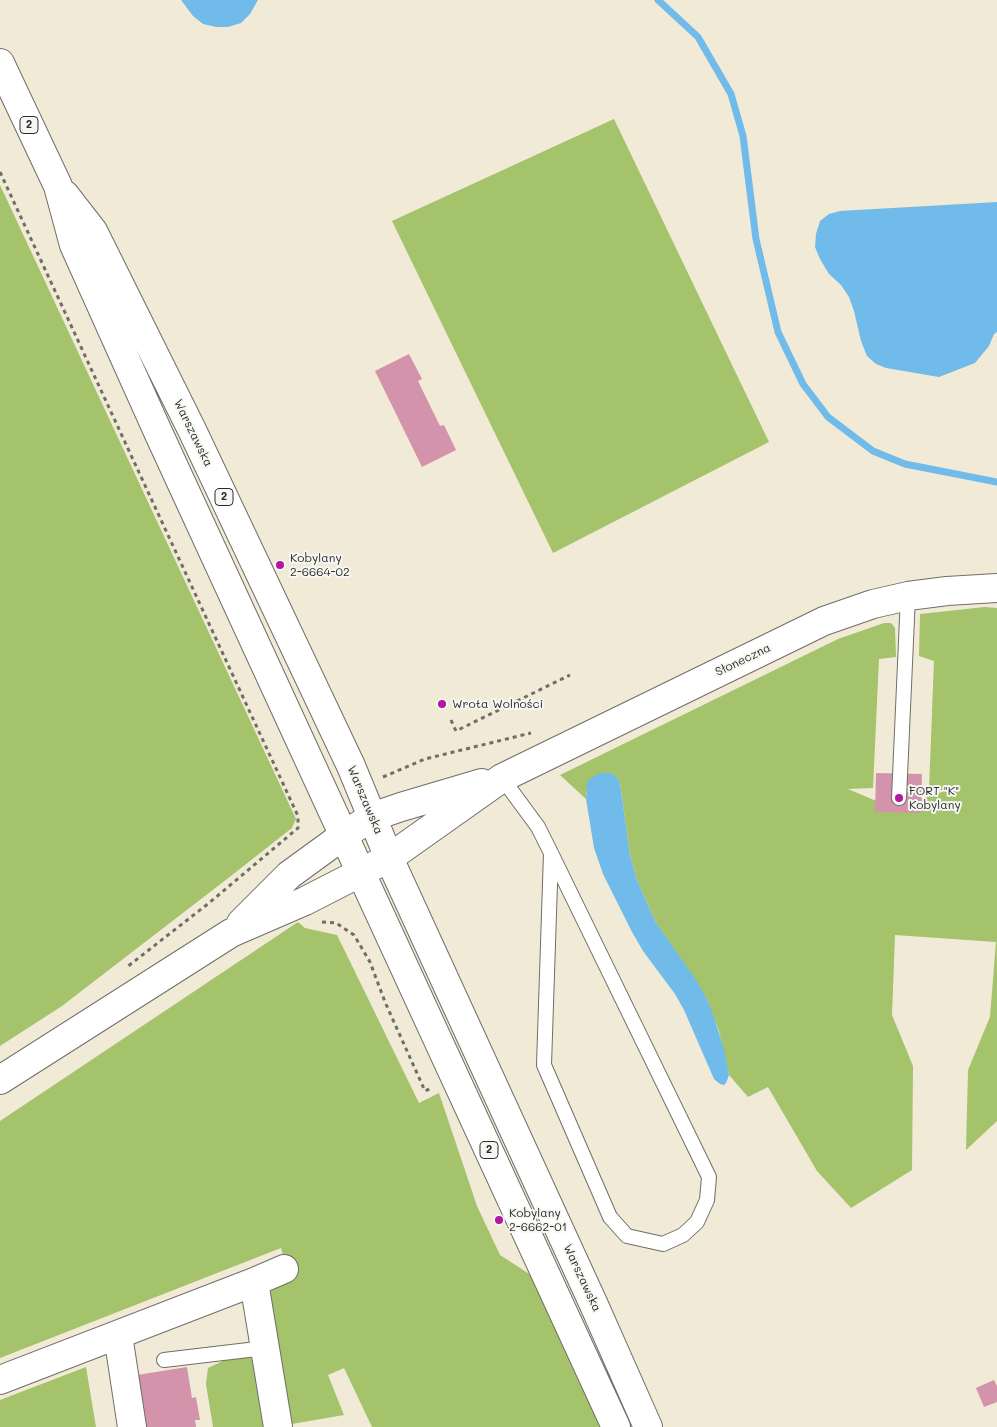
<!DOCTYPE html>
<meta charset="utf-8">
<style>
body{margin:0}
canvas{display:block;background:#f0ead7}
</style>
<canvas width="997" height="1427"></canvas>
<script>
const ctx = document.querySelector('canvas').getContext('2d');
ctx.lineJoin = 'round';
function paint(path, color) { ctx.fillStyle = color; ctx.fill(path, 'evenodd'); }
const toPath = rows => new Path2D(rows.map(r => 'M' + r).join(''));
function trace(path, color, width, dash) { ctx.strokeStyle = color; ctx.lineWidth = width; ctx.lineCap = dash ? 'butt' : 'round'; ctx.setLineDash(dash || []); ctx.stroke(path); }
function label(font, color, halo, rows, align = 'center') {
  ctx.font = font + ' Mali,sans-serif'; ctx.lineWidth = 4; ctx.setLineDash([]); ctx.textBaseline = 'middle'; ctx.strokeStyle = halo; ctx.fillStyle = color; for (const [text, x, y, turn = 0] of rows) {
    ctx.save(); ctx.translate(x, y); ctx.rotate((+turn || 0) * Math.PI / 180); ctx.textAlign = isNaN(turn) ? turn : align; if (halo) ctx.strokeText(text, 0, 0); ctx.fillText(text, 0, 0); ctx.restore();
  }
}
paint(toPath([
 [614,119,769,442,553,553,392,221],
 [0,185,296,819,292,828,227,879,62,1006,0,1046],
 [985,607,997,608,997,1121,966,1150,968,1070,990,1017,996,942,895,935,892,1015,913,1066,912,1170,851,1208,817,1171,768,1087,748,1097,729,1075,719,1031,706,997,655,921,637,880,630,855,620,783,617,778,586,791,586,799,560,775,838,639,884,623,891,623,895,628,896,657,879,659,873,788,848,789,874,800,918,800,948,790,929,789,934,661,919,656,920,614],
 [298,922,305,928,337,935,419,1103,439,1093,477,1206,500,1255,534,1277,603,1427,372,1427,344,1368,328,1375,344,1415,292,1424,269,1310,271,1288,290,1281,281,1248,0,1358,0,1121],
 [250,1357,257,1367,267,1427,213,1427,206,1384,208,1368,227,1359],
 [86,1367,96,1427,0,1427,0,1400]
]), '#a4c36b');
paint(toPath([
 [181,0,258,0,250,14,241,23,228,27,216,27,203,24,193,16],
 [997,202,997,332,994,334,989,346,975,363,939,377,886,368,876,364,867,356,861,341,854,311,849,297,841,285,829,274,820,259,815,247,816,234,820,221,829,214,840,211],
 [600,773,607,773,613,774,617,778,620,783,630,855,637,880,655,921,696,980,706,997,713,1014,724,1049,729,1075,726,1083,724,1085,720,1084,714,1079,684,1010,675,994,643,951,632,932,603,874,594,848,586,799,587,784,590,779]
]), '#71bbea');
trace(toPath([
 [658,0,698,37,731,94,743,136,756,239,778,332,803,384,828,417,873,451,905,464,997,482]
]), '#71bbea', 7);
paint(toPath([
 [409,354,422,379,418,381,440,426,444,425,456,450,422,467,375,371],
 [876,773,922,774,921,813,875,812],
 [187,1367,192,1398,196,1397,200,1420,195,1420,196,1427,145,1427,137,1375],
 [994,1380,997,1386,997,1402,984,1407,976,1388]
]), '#d394ab');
const lane = toPath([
 [502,778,538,827,551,853,709,1177,707,1200,697,1222,683,1235,663,1244,627,1236,610,1217,544,1065,551,853],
 [899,798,908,596],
 [164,1360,265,1348]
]);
const street = toPath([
 [254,1282,278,1427],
 [118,1335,132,1427],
 [0,1380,254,1282,284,1269]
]);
const secondary = toPath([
 [241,923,289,875,344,835,372,817,401,807,482,783],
 [0,1080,231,933,305,901,389,858,502,778,824,621,873,604,908,596,947,591,997,588]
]);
const highway = toPath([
 [0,63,58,186,74,245,158,432,616,1427],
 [65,195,93,231,192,430,351,766,389,858,594,1305,648,1427]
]);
trace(lane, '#706e67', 16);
trace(street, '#706e67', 30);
trace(secondary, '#706e67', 30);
trace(highway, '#706e67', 30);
trace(toPath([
 [0,172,298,816,298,828,209,903,127,967],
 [451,720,456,731,570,675],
 [383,777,425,759,531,733],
 [322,922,336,923,354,935,370,962,385,1002,425,1091,432,1088]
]), '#706e67', 3, [4, 4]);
trace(lane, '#fff', 14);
trace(street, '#fff', 28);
trace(secondary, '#fff', 28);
trace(highway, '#fff', 28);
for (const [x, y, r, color] of [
 [280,565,5,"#b5179e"],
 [442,704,5,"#b5179e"],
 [899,798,5,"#b5179e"],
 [499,1220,5,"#b5179e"]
]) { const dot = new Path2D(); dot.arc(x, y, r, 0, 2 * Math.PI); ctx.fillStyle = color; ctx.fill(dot); trace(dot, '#f6f6f2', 2); }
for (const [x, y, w] of [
 [29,125,18],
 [224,497,18],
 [489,1150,18]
]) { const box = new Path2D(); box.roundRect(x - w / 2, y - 8.5, w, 17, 4); ctx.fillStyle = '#f6f6f2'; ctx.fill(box); trace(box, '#2b2b2b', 1); }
label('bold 11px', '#2b2b2b', null, [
 ["2",29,125],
 ["2",224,497],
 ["2",489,1150]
]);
label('12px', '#2b2b2b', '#f6f6f2', [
 ["Warszawska",193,433,64],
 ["Słoneczna",743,660,-26],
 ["Warszawska",365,800,67],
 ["Warszawska",582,1278,65]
]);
label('12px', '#2b2b2b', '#f6f6f2', [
 ["Kobylany",290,558],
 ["2-6664-02",290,572],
 ["Wrota Wolności",452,704],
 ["FORT \"K\"",909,791],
 ["Kobylany",909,805],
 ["Kobylany",509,1213],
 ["2-6662-01",509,1227]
], 'left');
</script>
